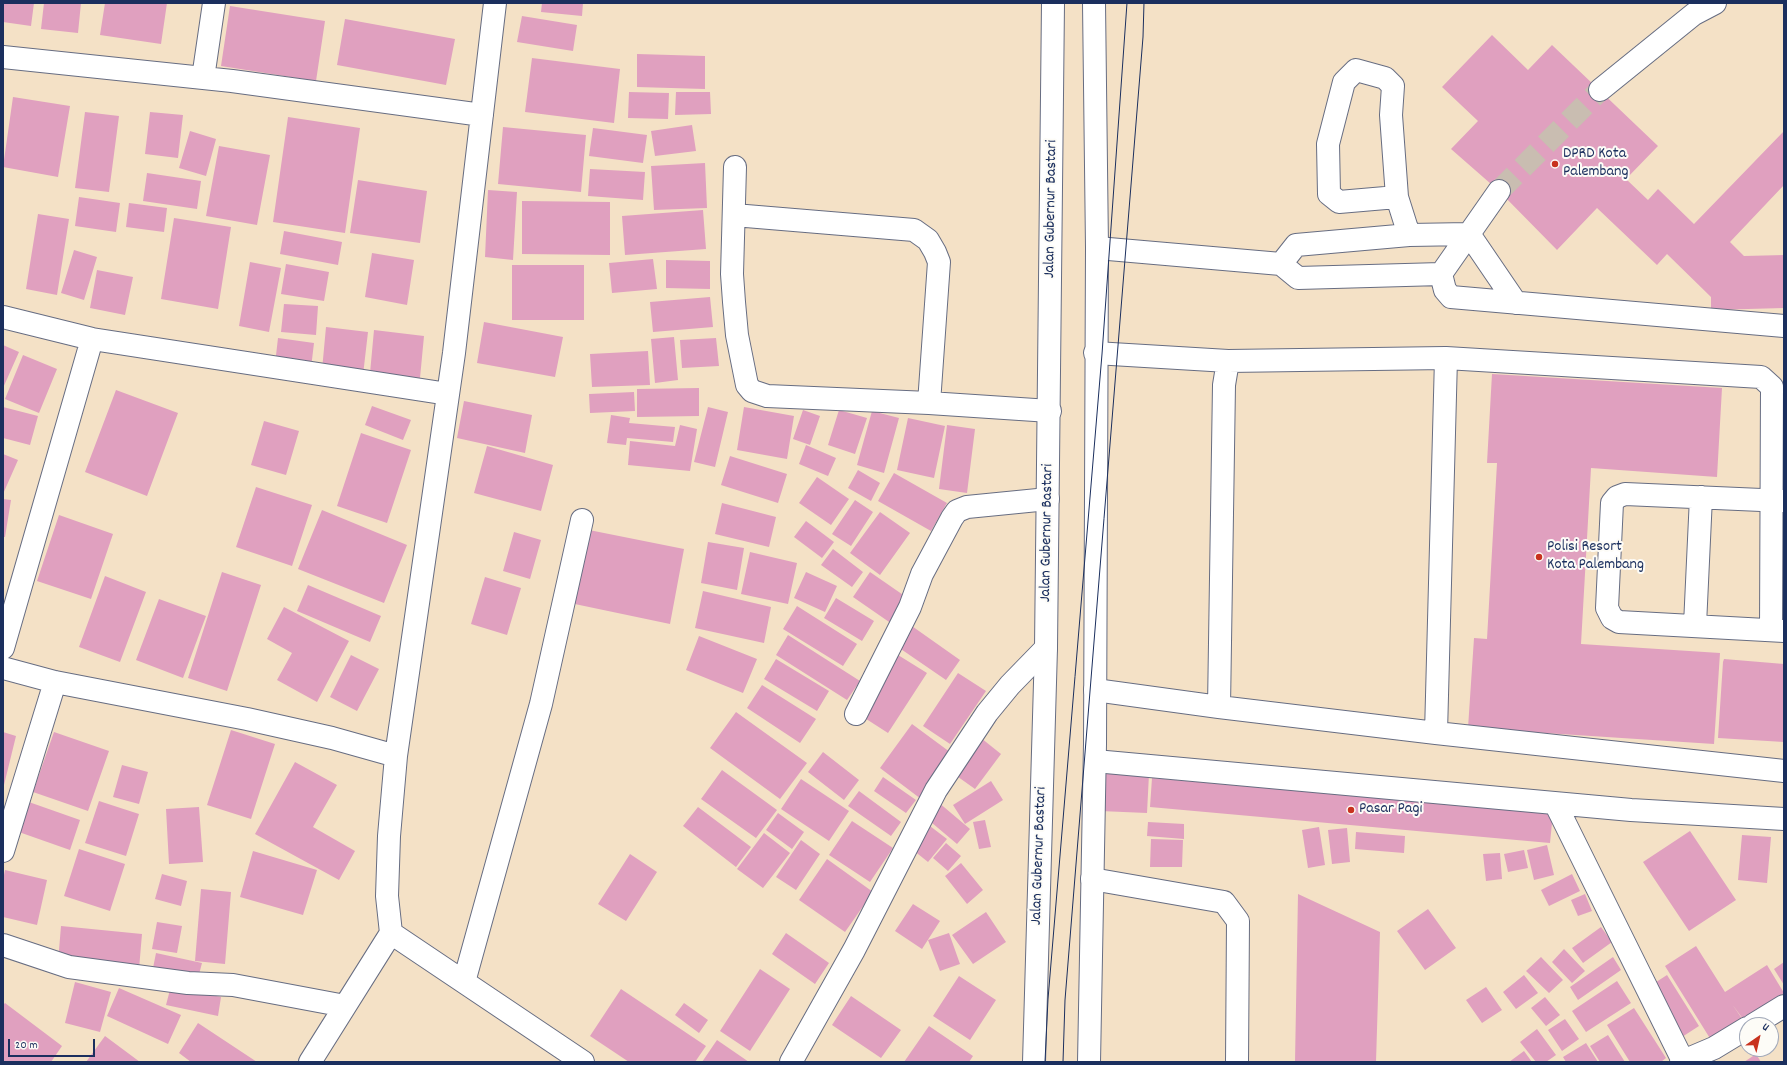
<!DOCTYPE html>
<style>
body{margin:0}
#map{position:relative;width:1787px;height:1065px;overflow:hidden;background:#f4e1c6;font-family:Dekko,sans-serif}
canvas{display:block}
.frame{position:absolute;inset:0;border:4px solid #1b2f5e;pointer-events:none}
.north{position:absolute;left:1739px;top:1017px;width:40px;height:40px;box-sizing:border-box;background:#fdfcf7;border:1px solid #a3aaba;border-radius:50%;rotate:34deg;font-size:11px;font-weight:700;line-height:16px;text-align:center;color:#1b2f5e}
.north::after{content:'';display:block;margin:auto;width:14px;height:18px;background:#c8321e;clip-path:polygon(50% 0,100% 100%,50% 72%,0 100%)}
.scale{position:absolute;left:8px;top:1039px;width:87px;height:18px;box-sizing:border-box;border:2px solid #1b2f5e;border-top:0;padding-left:5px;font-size:12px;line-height:14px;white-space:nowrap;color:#1b2f5e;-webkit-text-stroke:3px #fdfcf7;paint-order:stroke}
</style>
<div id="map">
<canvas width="1787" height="1065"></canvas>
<div class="frame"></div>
<div class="north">U</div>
<div class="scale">20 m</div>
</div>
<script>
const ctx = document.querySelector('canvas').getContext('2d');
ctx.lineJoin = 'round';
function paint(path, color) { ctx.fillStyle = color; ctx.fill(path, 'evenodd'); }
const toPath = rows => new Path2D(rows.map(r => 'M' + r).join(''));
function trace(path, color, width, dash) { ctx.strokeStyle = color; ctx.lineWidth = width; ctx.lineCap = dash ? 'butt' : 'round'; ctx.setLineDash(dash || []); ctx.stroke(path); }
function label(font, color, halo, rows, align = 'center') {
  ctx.font = font + ' Dekko,sans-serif'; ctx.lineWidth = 4; ctx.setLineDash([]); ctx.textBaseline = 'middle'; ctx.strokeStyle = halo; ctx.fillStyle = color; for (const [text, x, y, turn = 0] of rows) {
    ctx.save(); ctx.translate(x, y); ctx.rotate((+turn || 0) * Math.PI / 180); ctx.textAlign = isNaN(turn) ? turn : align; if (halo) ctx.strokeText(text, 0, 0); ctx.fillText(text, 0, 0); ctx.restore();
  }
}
paint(toPath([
 [3,3,34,3,31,26,3,22],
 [44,3,81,3,78,33,41,29],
 [105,3,167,3,161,44,100,35],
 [542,3,583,3,582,16,541,12],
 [230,6,325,21,316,81,221,66],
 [522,16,577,25,573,51,517,42],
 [345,19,455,39,446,85,337,65],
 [1492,35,1528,70,1552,45,1658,146,1626,179,1648,200,1658,189,1694,224,1784,131,1784,185,1730,242,1744,256,1784,255,1784,308,1711,310,1711,297,1667,254,1657,265,1597,208,1557,250,1499,191,1451,149,1478,121,1442,87],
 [637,54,705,56,705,89,637,87],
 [532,58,620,69,614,123,525,112],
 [629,92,669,93,668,119,628,118],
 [676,92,710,92,711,114,675,115],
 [13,97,70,106,58,177,3,167],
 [85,112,119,116,109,192,75,188],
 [150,112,183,115,178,158,145,154],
 [288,117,360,128,345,233,273,222],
 [692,125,696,151,655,156,651,131],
 [503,127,586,135,581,192,498,184],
 [593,128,647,135,643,163,589,156],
 [190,131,216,139,206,176,179,168],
 [219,146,270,155,257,225,206,216],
 [705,163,707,208,654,210,651,166],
 [590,169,645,172,643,200,588,196],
 [147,173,201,181,197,209,143,201],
 [358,180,427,191,420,243,350,233],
 [488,190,517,192,513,260,485,257],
 [79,197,120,203,116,232,75,226],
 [522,201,610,202,610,255,522,254],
 [129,203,167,208,164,232,126,227],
 [703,210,706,249,625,255,622,216],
 [38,214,69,219,57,295,26,289],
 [174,218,231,227,218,309,161,299],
 [284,231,342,242,338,265,280,254],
 [74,250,97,257,84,300,61,293],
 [372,253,414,260,407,305,365,297],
 [653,259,657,289,612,293,609,263],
 [666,260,710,261,710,289,666,288],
 [250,262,281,268,269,332,239,326],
 [286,264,329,272,324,301,281,294],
 [512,265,584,265,584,320,512,320],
 [97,270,133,277,125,315,90,308],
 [710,297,713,327,653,332,650,302],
 [284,304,318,306,316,335,281,332],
 [484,322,563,337,555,377,477,363],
 [326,327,368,332,363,375,322,370],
 [374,330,424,336,420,378,370,373],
 [674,337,678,380,655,383,651,339],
 [278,338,314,343,311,368,275,364],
 [716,338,719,366,682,368,680,340],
 [3,345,19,352,3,388],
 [648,351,650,385,592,387,590,354],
 [23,355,57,369,39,413,5,399],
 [1492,374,1722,388,1717,477,1591,468,1581,644,1720,653,1714,744,1468,728,1474,638,1487,639,1497,463,1487,463],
 [699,388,699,416,637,417,637,389],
 [116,390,178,413,147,496,85,472],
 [634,392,635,411,590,413,589,394],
 [464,401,532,415,525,453,457,438],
 [372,406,411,420,403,440,365,425],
 [3,407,38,416,30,445,3,438],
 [708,407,728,412,715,467,694,462],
 [744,407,794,416,787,459,737,450],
 [803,410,820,416,810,445,793,439],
 [839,410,867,418,855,454,828,445],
 [872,411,899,418,884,473,857,465],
 [611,415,630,418,629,423,675,427,673,442,627,438,626,445,607,443],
 [908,418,945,426,934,478,897,470],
 [264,421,299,431,286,475,251,465],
 [680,425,697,429,690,471,628,465,630,441,675,446],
 [947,425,975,429,967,493,939,489],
 [361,433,411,450,387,523,337,506],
 [806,445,836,458,828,476,799,464],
 [487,446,553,465,541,511,474,493],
 [3,454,18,460,3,494],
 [730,456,787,474,778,503,721,485],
 [858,470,880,483,871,501,848,488],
 [894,473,947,503,931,531,878,501],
 [817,477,849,499,831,525,799,503],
 [256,487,312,505,292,566,236,547],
 [3,499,11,500,5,537,3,537],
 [855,500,873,512,851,546,832,534],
 [722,503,776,517,769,547,715,534],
 [322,510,407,545,384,603,298,569],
 [880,512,910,533,880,575,850,553],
 [59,515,113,534,91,599,37,581],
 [806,521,834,542,822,558,794,537],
 [584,529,684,549,670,624,570,603],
 [514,532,541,540,530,579,503,571],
 [708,542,744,548,737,590,701,583],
 [833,549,863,572,852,587,821,565],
 [750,552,797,563,788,604,741,594],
 [222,572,261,585,227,691,188,678],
 [806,572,837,586,825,612,794,598],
 [870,572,909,599,892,624,853,597],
 [105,576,146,592,120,662,79,647],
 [485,577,521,588,507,635,471,624],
 [308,585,381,616,370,642,297,611],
 [703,591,771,607,764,643,695,628],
 [836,598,874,621,862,641,824,618],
 [159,599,206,616,183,678,136,660],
 [797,606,857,644,843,666,783,629],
 [284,607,349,641,317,702,277,680,292,653,267,639],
 [909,624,960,660,946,680,895,645],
 [788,635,860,681,847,700,776,655],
 [699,636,757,659,743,693,686,670],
 [351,655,379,669,357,711,330,697],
 [898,655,927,673,888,733,860,715],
 [776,659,829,691,817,711,764,679],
 [1724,659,1784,664,1784,742,1718,738,1723,662],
 [958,673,986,691,950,744,923,726],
 [762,685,816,719,800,743,747,708],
 [736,712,807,763,780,799,710,748],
 [912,724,954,755,921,799,880,768],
 [231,730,275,744,251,819,207,805],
 [3,732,16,736,4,785,3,785],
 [54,732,109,751,88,811,33,792],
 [981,738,1001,754,975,789,954,774],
 [823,752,859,780,844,800,808,772],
 [295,762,337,785,313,827,355,851,339,880,255,834],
 [122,765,148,772,139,804,113,797],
 [722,770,777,810,756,838,701,799],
 [1102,772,1149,774,1147,813,1100,811],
 [883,777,916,800,906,813,874,791],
 [1152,778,1553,813,1550,843,1150,807],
 [801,779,849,811,829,841,781,809],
 [991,781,1003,800,965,824,953,805],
 [859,791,901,822,891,836,848,806],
 [26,801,80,820,70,850,16,831],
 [99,801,139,814,126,856,85,843],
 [938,802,970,829,957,844,925,817],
 [199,807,203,862,169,864,166,809],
 [698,807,751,847,736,867,683,826],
 [778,813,804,832,792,849,766,830],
 [985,820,991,847,979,849,973,822],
 [852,821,893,848,870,882,829,855],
 [1148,822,1184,824,1184,839,1147,836],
 [926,823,947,839,928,862,908,846],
 [1319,827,1325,865,1308,868,1302,830],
 [1347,828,1350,862,1332,864,1328,830],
 [1690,831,1736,900,1689,931,1643,862],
 [1356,832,1405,836,1404,853,1355,849],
 [764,833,790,853,763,888,737,869],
 [1742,835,1771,837,1767,883,1738,880],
 [1151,839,1183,840,1182,867,1150,867],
 [801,840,820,854,796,890,776,877],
 [946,843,961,856,948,871,933,858],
 [1547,845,1554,875,1534,880,1527,850],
 [79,849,125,864,110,911,64,896],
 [1524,850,1528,868,1508,872,1504,854],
 [253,851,317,870,303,915,240,897],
 [1500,853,1502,879,1486,881,1483,854],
 [630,854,657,872,626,921,598,904],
 [827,859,873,892,845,932,799,900],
 [961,863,983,890,967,904,945,876],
 [5,870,47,880,37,925,3,917,3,880],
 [162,874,187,881,181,906,155,899],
 [1572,874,1580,891,1549,906,1541,890],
 [201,889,231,892,225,964,195,961],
 [1298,894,1380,932,1376,1062,1295,1062],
 [1585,894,1592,911,1578,916,1571,900],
 [913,904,940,921,922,949,895,931],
 [1428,909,1456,948,1425,970,1397,931],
 [986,912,1006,942,973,964,952,935],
 [157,922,182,926,177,953,152,949],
 [61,926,142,934,139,969,58,962],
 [1601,927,1612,942,1583,963,1572,948],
 [786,933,829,963,815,984,772,954],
 [949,933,960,964,940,971,928,940],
 [1696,946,1725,992,1767,965,1784,993,1743,1019,1732,1004,1743,1020,1711,1040,1665,966],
 [1564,949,1585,971,1572,983,1552,962],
 [156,953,202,963,197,982,152,973],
 [1541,957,1563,980,1549,993,1526,971],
 [1613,957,1621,970,1578,1000,1570,987],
 [1784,962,1784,985,1774,969],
 [760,969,790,989,750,1051,720,1031],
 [1524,975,1538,993,1516,1009,1503,992],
 [1667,975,1699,1026,1682,1037,1650,986],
 [959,976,996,1000,970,1040,933,1016],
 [1617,981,1631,1003,1586,1032,1572,1011],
 [75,982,111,992,100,1032,65,1023],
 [171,986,221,997,218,1016,166,1005],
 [1486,987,1502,1010,1482,1023,1466,1000],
 [119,988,181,1015,168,1044,107,1016],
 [621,989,706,1046,695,1062,629,1062,590,1036],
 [851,996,901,1030,881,1058,832,1025],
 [1545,997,1560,1015,1546,1026,1531,1008],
 [5,1003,62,1046,51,1062,3,1062,3,1005],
 [684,1003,708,1020,699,1033,675,1015],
 [1634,1008,1666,1058,1661,1062,1630,1062,1607,1025],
 [1565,1019,1579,1039,1562,1051,1548,1030],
 [198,1023,257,1062,191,1062,179,1053],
 [929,1026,973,1056,969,1062,904,1062],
 [1537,1029,1556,1055,1546,1062,1536,1062,1520,1042],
 [1608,1035,1625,1062,1600,1062,1590,1046],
 [105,1036,140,1062,86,1062],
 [717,1040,749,1062,702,1062],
 [1586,1043,1598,1062,1566,1062,1563,1057],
 [1524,1051,1532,1062,1509,1062],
 [1756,1054,1761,1062,1744,1062]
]), '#e0a0bf');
trace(toPath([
 [1499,191,1600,90]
]), '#c9bdb1', 22, [22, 11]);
const minor = toPath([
 [495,3,454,353,396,756,389,836,387,896,391,933,583,1062],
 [3,57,232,81,482,115],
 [203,78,214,3],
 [1600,90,1694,14,1715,3],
 [735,167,732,274,734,302,737,335,747,385,752,391,767,396,929,403,1050,411],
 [1499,191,1441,274,1445,290,1451,297,1784,326],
 [1397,197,1339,202,1329,194,1328,144,1344,82,1356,70,1385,78,1393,86,1391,115,1397,197,1409,235],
 [734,215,914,230,928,240,935,252,939,262,929,403],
 [1469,234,1516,303],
 [1097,248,1281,264,1298,278,1441,274],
 [1281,264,1296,245,1409,235,1469,234],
 [3,317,92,339,448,394],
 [1095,353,1228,361,1446,358,1761,377,1772,387,1771,630],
 [1784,501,1625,494,1617,497,1612,503,1607,608,1612,618,1619,622,1784,631],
 [1695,625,1701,497],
 [3,648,92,339],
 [3,668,55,682,247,719,332,738,396,756],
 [1095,690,1219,707,1436,733,1784,771],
 [1219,707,1224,385,1228,361],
 [856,714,910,607,922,574,952,518,957,511,967,507,1048,499],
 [1436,733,1446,358],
 [1095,761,1631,810,1784,819],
 [1555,803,1683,1061],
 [3,851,55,682],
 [1092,879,1224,902,1238,921,1237,1062],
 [3,945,69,967,188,983,233,985,345,1006],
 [464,982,541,704,582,520],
 [1753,1025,1784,1006],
 [310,1062,391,933],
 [791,1062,854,950,936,790,987,713,1010,685,1046,648],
 [1681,1062,1714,1048,1747,1028]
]);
const highway = toPath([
 [1034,1062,1046,648,1053,3],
 [1089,1062,1095,744,1097,248,1094,3]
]);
trace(minor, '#676d82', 24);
trace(highway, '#676d82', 24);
trace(minor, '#fff', 22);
trace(highway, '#fff', 22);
trace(toPath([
 [1045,1062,1048,999,1102,354,1127,3],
 [1063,1062,1065,1000,1143,37,1144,3]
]), '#1b2f5e', 1);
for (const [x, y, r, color] of [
 [1555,164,4,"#c8321e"],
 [1539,557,4,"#c8321e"],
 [1351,810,4,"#c8321e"]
]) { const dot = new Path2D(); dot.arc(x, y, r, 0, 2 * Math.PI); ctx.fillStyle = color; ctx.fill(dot); trace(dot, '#fdfcf7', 1.5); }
label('16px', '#1b2f5e', '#fdfcf7', [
 ["DPRD Kota",1563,155],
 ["Palembang",1563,173],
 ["Polisi Resort",1547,548],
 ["Kota Palembang",1547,566],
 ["Pasar Pagi",1359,810]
], 'left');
label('16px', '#1b2f5e', '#fdfcf7', [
 ["Jalan Gubernur Bastari",1052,209,-89],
 ["Jalan Gubernur Bastari",1048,533,-89],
 ["Jalan Gubernur Bastari",1040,856,-88]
]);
</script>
